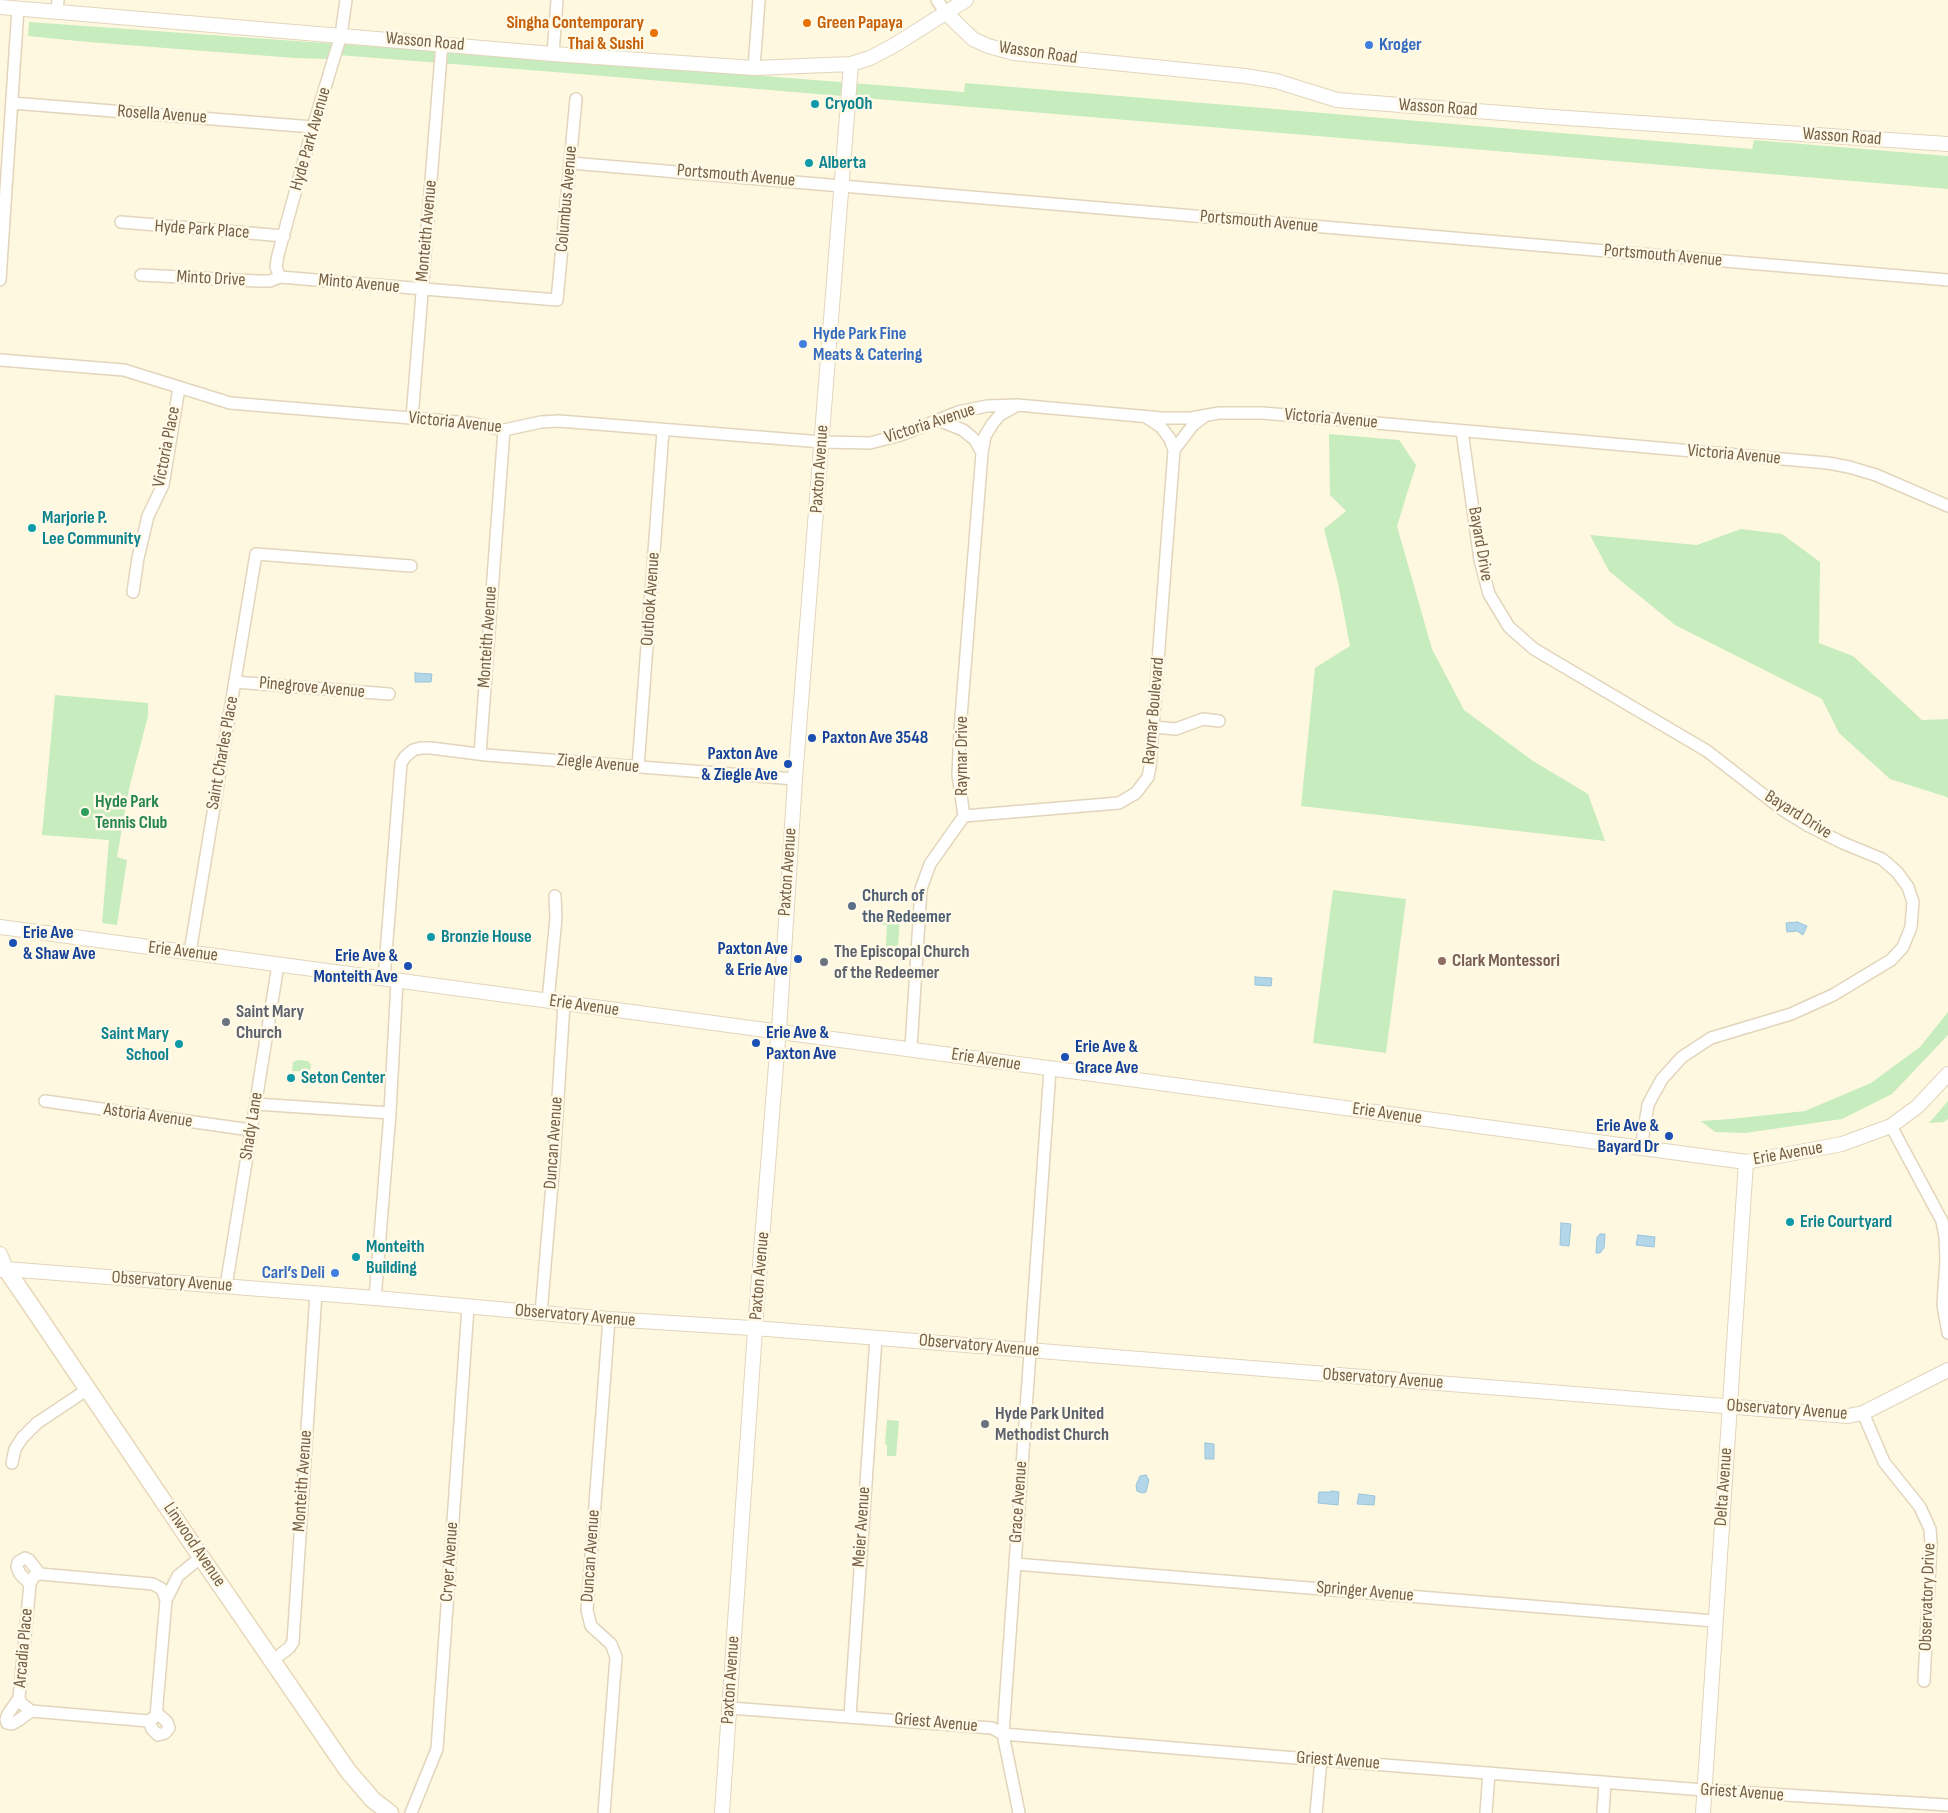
<!DOCTYPE html>
<meta charset="utf-8">
<style>
body{margin:0}
canvas{display:block;background:#fef8e0}
</style>
<canvas width="1948" height="1813"></canvas>
<script>
const ctx = document.querySelector('canvas').getContext('2d');
ctx.lineJoin = 'round';
function paint(path, color) { ctx.fillStyle = color; ctx.fill(path, 'evenodd'); }
const toPath = rows => new Path2D(rows.map(r => 'M' + r).join(''));
function trace(path, color, width, dash) { ctx.strokeStyle = color; ctx.lineWidth = width; ctx.lineCap = dash ? 'butt' : 'round'; ctx.setLineDash(dash || []); ctx.stroke(path); }
function label(font, color, halo, rows, align = 'center') {
  ctx.font = font + ' "Sofia Sans Condensed",sans-serif'; ctx.lineWidth = 5; ctx.setLineDash([]); ctx.textBaseline = 'middle'; ctx.strokeStyle = halo; ctx.fillStyle = color; for (const [text, x, y, turn = 0] of rows) {
    ctx.save(); ctx.translate(x, y); ctx.rotate((+turn || 0) * Math.PI / 180); ctx.textAlign = isNaN(turn) ? turn : align; if (halo) ctx.strokeText(text, 0, 0); ctx.fillText(text, 0, 0); ctx.restore();
  }
}
paint(toPath([
 [29,22,577,61,964,92,965,83,1752,149,1754,140,1948,156,1948,189,567,73,338,55,325,59,295,58,88,42,28,36],
 [1329,434,1399,440,1416,465,1397,526,1432,649,1464,710,1533,761,1588,794,1605,841,1301,806,1315,668,1350,646,1338,583,1324,529,1346,511,1330,495],
 [1741,529,1782,534,1820,562,1819,643,1853,656,1922,720,1948,719,1948,798,1944,796,1890,779,1839,733,1822,699,1675,625,1609,571,1590,535,1697,545],
 [55,695,148,703,148,716,129,789,117,857,127,860,117,925,102,923,109,840,42,835],
 [1333,890,1406,899,1386,1053,1313,1043],
 [880,917,900,919,898,946,886,946,887,925,879,924],
 [1948,1012,1948,1035,1892,1094,1842,1119,1745,1133,1715,1132,1701,1121,1731,1119,1805,1111,1871,1083,1920,1047],
 [298,1060,308,1061,311,1065,310,1072,292,1071,293,1062],
 [1948,1101,1948,1119,1944,1122,1929,1123],
 [887,1420,899,1421,896,1456,887,1456,887,1445,885,1444]
]), '#c7ecbe');
const water = toPath([
 [415,673,432,674,431,682,415,682,415,673],
 [1797,922,1807,926,1803,935,1797,931,1787,932,1786,923,1797,922],
 [1255,977,1272,978,1271,986,1255,985,1255,977],
 [1561,1223,1571,1224,1569,1246,1560,1245,1561,1223],
 [1600,1234,1605,1234,1604,1248,1600,1253,1596,1253,1597,1237,1600,1234],
 [1638,1235,1655,1237,1654,1247,1636,1245,1638,1235],
 [1205,1443,1214,1444,1214,1459,1205,1459,1205,1443],
 [1146,1475,1149,1480,1146,1492,1142,1493,1137,1491,1136,1485,1140,1476,1146,1475],
 [1332,1491,1339,1492,1338,1505,1318,1503,1319,1492,1330,1492,1332,1491],
 [1359,1494,1375,1496,1374,1505,1357,1504,1359,1494]
]);
paint(water, '#b3d6e8');
trace(water, '#99c4db', 1);
const minor = toPath([
 [937,0,945,12],
 [57,12,58,0],
 [553,54,557,0],
 [754,68,759,0],
 [12,103,313,127],
 [571,163,1948,280],
 [121,222,284,236],
 [141,275,258,281,270,281,280,277,557,300,576,99],
 [280,277,276,267,278,255,313,127,341,35,346,0],
 [0,280,18,8],
 [0,360,124,370,230,403,471,423,504,430,541,422,559,421,822,442,870,443,901,435,958,412,987,406,1017,405,1162,418,1191,418,1219,413,1263,413,1828,463,1849,467,1876,475,1948,506],
 [412,418,442,43],
 [938,420,963,430,975,440,982,453],
 [1462,431,1480,560,1489,594,1509,627,1534,649,1707,751,1783,810,1809,826,1843,843,1882,859,1897,872,1908,887,1913,902,1911,927,1903,947,1891,960,1833,995,1791,1014,1711,1038,1682,1057,1662,1079,1652,1097,1648,1105,1641,1148],
 [1174,450,1193,425,1205,416],
 [133,592,138,558,148,516,163,485,179,388],
 [235,682,389,694],
 [1153,727,1176,729,1203,719,1219,721],
 [480,754,504,430],
 [638,767,663,431],
 [964,816,1119,803,1136,793,1148,777,1150,767,1174,450,1170,439,1161,427,1146,417],
 [190,952,256,554,411,566],
 [384,979,401,763,405,757,413,750,421,748,431,748,486,755,795,779],
 [548,1001,556,918,555,896],
 [911,1048,921,889,930,864,964,816,958,775,960,730,982,453,985,436,993,423,1000,415,1016,406],
 [45,1101,251,1130],
 [256,1104,390,1113],
 [1891,1126,1942,1221,1945,1237,1946,1259,1943,1305,1948,1333],
 [226,1286,278,965],
 [375,1298,390,1113,397,981],
 [541,1313,554,1161,564,1004],
 [1863,1413,1884,1462,1920,1507,1930,1529,1931,1543,1924,1681],
 [12,1463,15,1449,22,1438,37,1423,88,1389],
 [1015,1564,1714,1621],
 [40,1574,153,1584,162,1589,166,1600,156,1716,149,1721,31,1711,21,1703,19,1698,30,1584,34,1576,40,1574],
 [30,1584,20,1574,17,1567,18,1562,25,1558,29,1560,40,1574],
 [166,1600,178,1576,201,1557],
 [273,1660,289,1648,293,1642,316,1293],
 [19,1698,8,1714,6,1719,7,1723,12,1724,19,1720,31,1711],
 [730,1708,992,1728,1003,1734,1321,1760,1704,1790,1948,1805],
 [850,1716,876,1338],
 [149,1721,152,1729,158,1735,165,1733,169,1728,167,1722,157,1713],
 [411,1813,437,1749,468,1307],
 [604,1813,616,1657,611,1644,591,1626,587,1610,609,1319],
 [1019,1813,1003,1734,1050,1070],
 [1316,1813,1321,1760],
 [1486,1813,1489,1773],
 [1603,1813,1605,1782]
]);
const tertiary = toPath([
 [0,7,553,54,754,68,851,64,870,58,893,46,966,0],
 [945,12,973,39,988,46,1014,53,1245,76,1276,81,1337,100,1553,117,1948,144],
 [0,927,1746,1162,1842,1144,1891,1126,1918,1106,1948,1074],
 [0,1254,6,1269,57,1273,375,1298,609,1319,767,1329,1848,1416,1863,1413,1948,1370],
 [722,1813,756,1315,780,1015,795,779,851,64],
 [1703,1813,1746,1162]
]);
const secondary = toPath([
 [0,1269,6,1269,28,1301,201,1557,348,1771,373,1800,390,1813]
]);
trace(minor, '#e2d5bb', 14);
trace(tertiary, '#e2d5bb', 16);
trace(secondary, '#e8d8b9', 19);
trace(minor, '#fff', 11);
trace(tertiary, '#fff', 14);
trace(secondary, '#fff', 16);
for (const [x, y, r, color] of [
 [807,23,5,"#e8710a"],
 [654,33,5,"#e8710a"],
 [1369,45,5,"#3f7fe0"],
 [815,104,5,"#0f9aa8"],
 [809,163,5,"#0f9aa8"],
 [803,344,5,"#3f7fe0"],
 [32,528,5,"#0f9aa8"],
 [812,738,5,"#1a4fb4"],
 [788,764,5,"#1a4fb4"],
 [85,812,5,"#2e9e5b"],
 [852,906,5,"#5c6f8a"],
 [431,937,5,"#0f9aa8"],
 [13,943,5,"#1a4fb4"],
 [798,959,5,"#1a4fb4"],
 [1442,961,5,"#8d6e63"],
 [824,962,5,"#6b7280"],
 [408,966,5,"#1a4fb4"],
 [226,1022,5,"#6b7280"],
 [756,1043,5,"#1a4fb4"],
 [179,1044,5,"#0f9aa8"],
 [1065,1057,5,"#1a4fb4"],
 [291,1078,5,"#0f9aa8"],
 [1669,1136,5,"#1a4fb4"],
 [1790,1222,5,"#0f9aa8"],
 [356,1257,5,"#0f9aa8"],
 [335,1273,5,"#3f7fe0"],
 [985,1424,5,"#6b7280"]
]) { const dot = new Path2D(); dot.arc(x, y, r, 0, 2 * Math.PI); ctx.fillStyle = color; ctx.fill(dot); trace(dot, '#fffae8', 2); }
label('bold 18px', '#c56008', '#fffae8', [
 ["Singha Contemporary",644,23],
 ["Thai & Sushi",644,44],
 ["Green Papaya",817,23,"left"]
], 'right');
label('18px', '#766045', '#fffae8', [
 ["Wasson Road",425,42,5],
 ["Wasson Road",1038,53,8],
 ["Wasson Road",1438,108,4],
 ["Rosella Avenue",162,115,4],
 ["Wasson Road",1842,137,4],
 ["Hyde Park Avenue",311,139,-74],
 ["Portsmouth Avenue",736,176,5],
 ["Columbus Avenue",567,199,-85],
 ["Portsmouth Avenue",1259,222,5],
 ["Hyde Park Place",202,230,4],
 ["Monteith Avenue",427,231,-85],
 ["Portsmouth Avenue",1663,256,5],
 ["Minto Drive",211,279,3],
 ["Minto Avenue",359,284,5],
 ["Victoria Avenue",1331,419,5],
 ["Victoria Avenue",455,423,6],
 ["Victoria Avenue",930,424,-18],
 ["Victoria Place",167,447,-79],
 ["Victoria Avenue",1734,455,5],
 ["Paxton Avenue",820,469,-86],
 ["Bayard Drive",1480,544,80],
 ["Outlook Avenue",651,599,-86],
 ["Monteith Avenue",488,637,-86],
 ["Pinegrove Avenue",312,688,5],
 ["Raymar Boulevard",1154,711,-85],
 ["Saint Charles Place",223,753,-80],
 ["Raymar Drive",962,756,-90],
 ["Ziegle Avenue",598,764,5],
 ["Bayard Drive",1798,815,32],
 ["Paxton Avenue",788,872,-86],
 ["Erie Avenue",183,952,7],
 ["Erie Avenue",584,1006,8],
 ["Erie Avenue",986,1060,9],
 ["Erie Avenue",1387,1114,8],
 ["Astoria Avenue",148,1116,8],
 ["Shady Lane",252,1126,-81],
 ["Duncan Avenue",554,1143,-86],
 ["Erie Avenue",1788,1154,-10],
 ["Paxton Avenue",760,1276,-85],
 ["Observatory Avenue",172,1282,4],
 ["Observatory Avenue",575,1316,5],
 ["Observatory Avenue",979,1346,5],
 ["Observatory Avenue",1383,1379,4],
 ["Observatory Avenue",1787,1410,4],
 ["Monteith Avenue",303,1481,-86],
 ["Delta Avenue",1724,1487,-86],
 ["Grace Avenue",1019,1502,-86],
 ["Meier Avenue",862,1527,-86],
 ["Linwood Avenue",194,1545,56],
 ["Duncan Avenue",591,1556,-86],
 ["Cryer Avenue",450,1562,-86],
 ["Springer Avenue",1365,1592,5],
 ["Observatory Drive",1928,1597,-88],
 ["Arcadia Place",24,1648,-85],
 ["Paxton Avenue",731,1680,-86],
 ["Griest Avenue",936,1723,5],
 ["Griest Avenue",1338,1761,4],
 ["Griest Avenue",1742,1793,4]
]);
label('bold 18px', '#366cbe', '#fffae8', [
 ["Kroger",1379,45],
 ["Hyde Park Fine",813,334],
 ["Meats & Catering",813,355],
 ["Carl’s Deli",325,1273,"right"]
], 'left');
label('bold 18px', '#0d838f', '#fffae8', [
 ["CryoOh",825,104],
 ["Alberta",819,163],
 ["Marjorie P.",42,518],
 ["Lee Community",42,539],
 ["Bronzie House",441,937],
 ["Saint Mary",169,1034,"right"],
 ["School",169,1055,"right"],
 ["Seton Center",301,1078],
 ["Erie Courtyard",1800,1222],
 ["Monteith",366,1247],
 ["Building",366,1268]
], 'left');
label('bold 18px', '#164399', '#fffae8', [
 ["Paxton Ave 3548",822,738],
 ["Paxton Ave",778,754,"right"],
 ["& Ziegle Ave",778,775,"right"],
 ["Erie Ave",23,933],
 ["& Shaw Ave",23,954],
 ["Paxton Ave",788,949,"right"],
 ["& Erie Ave",788,970,"right"],
 ["Erie Ave &",398,956,"right"],
 ["Monteith Ave",398,977,"right"],
 ["Erie Ave &",766,1033],
 ["Paxton Ave",766,1054],
 ["Erie Ave &",1075,1047],
 ["Grace Ave",1075,1068],
 ["Erie Ave &",1659,1126,"right"],
 ["Bayard Dr",1659,1147,"right"]
], 'left');
label('bold 18px', '#27864d', '#fffae8', [
 ["Hyde Park",95,802],
 ["Tennis Club",95,823]
], 'left');
label('bold 18px', '#4e5e75', '#fffae8', [
 ["Church of",862,896],
 ["the Redeemer",862,917]
], 'left');
label('bold 18px', '#5b616d', '#fffae8', [
 ["The Episcopal Church",834,952],
 ["of the Redeemer",834,973],
 ["Saint Mary",236,1012],
 ["Church",236,1033],
 ["Hyde Park United",995,1414],
 ["Methodist Church",995,1435]
], 'left');
label('bold 18px', '#785e54', '#fffae8', [
 ["Clark Montessori",1452,961]
], 'left');
</script>
